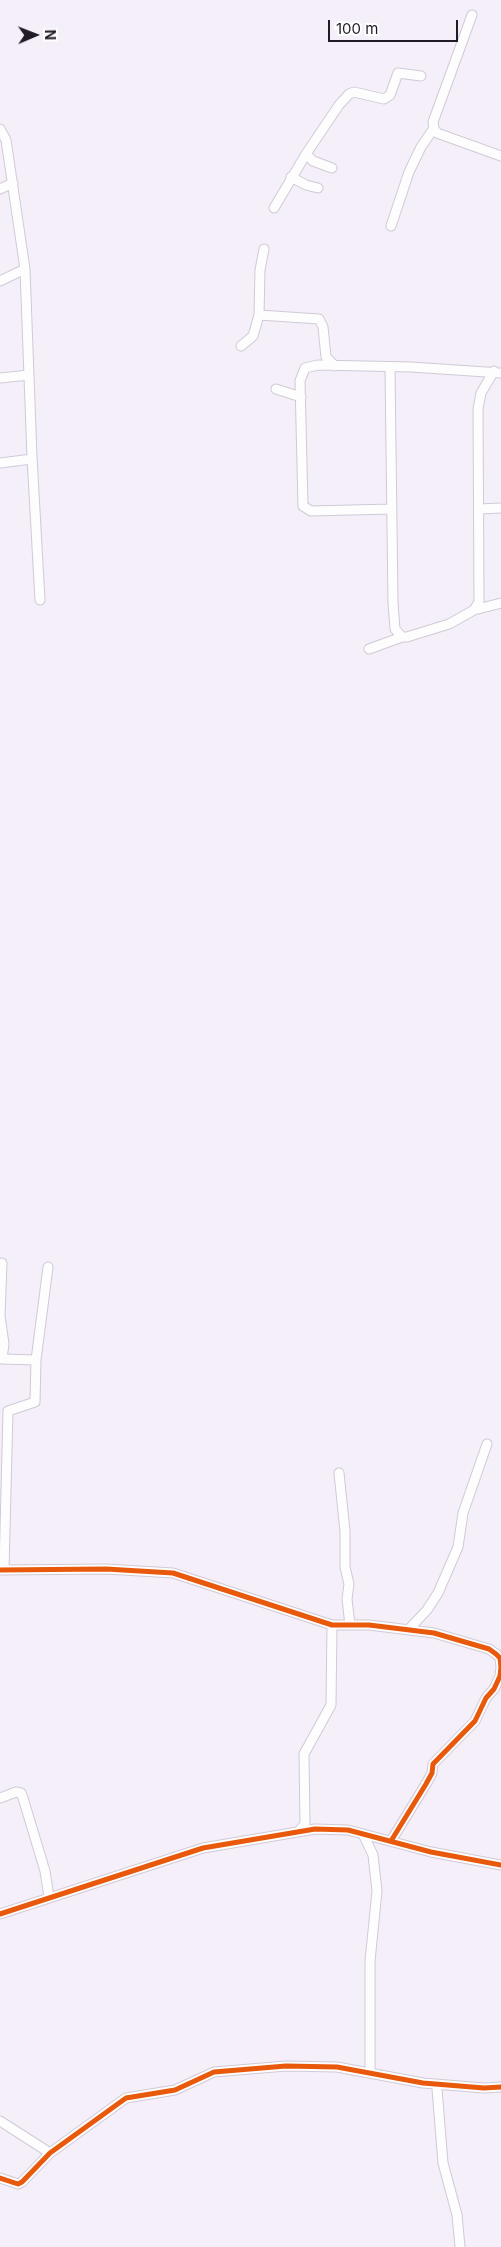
<!DOCTYPE html>
<style>
body{margin:0}
#map{position:relative;width:501px;height:2247px;overflow:hidden;background:#f4eff9;font-family:Inter,sans-serif}
canvas{display:block}
.north{position:absolute;left:10px;top:10px;width:50px;height:50px;-webkit-text-stroke:4px #fff;paint-order:stroke;rotate:89deg;font-size:14px;font-weight:700;line-height:20px;text-align:center;color:#211b26}
.north::after{content:'';display:block;margin:auto;width:18px;height:22px;background:#211b26;clip-path:polygon(50% 0,100% 100%,50% 72%,0 100%)}
.scale{position:absolute;left:328px;top:20px;width:130px;height:22px;box-sizing:border-box;border:2px solid #211b26;border-top:0;padding-left:6px;font-size:15px;line-height:18px;white-space:nowrap;color:#211b26;-webkit-text-stroke:4px #fff;paint-order:stroke}
</style>
<div id="map">
<canvas width="501" height="2247"></canvas>
<div class="north">N</div>
<div class="scale">100 m</div>
</div>
<script>
const ctx = document.querySelector('canvas').getContext('2d');
ctx.lineJoin = 'round';
const toPath = rows => new Path2D(rows.map(r => 'M' + r).join(''));
function trace(path, color, width, dash) { ctx.strokeStyle = color; ctx.lineWidth = width; ctx.lineCap = dash ? 'butt' : 'round'; ctx.setLineDash(dash || []); ctx.stroke(path); }
const street = toPath([
 [472,15,433,122,434,128,437,133,501,156],
 [0,129,6,140,25,269,32,457,40,600],
 [332,168,313,161,306,154,339,105,349,94,354,92,384,99,390,95,398,73,421,76],
 [291,177,306,185,318,188],
 [0,189,13,183],
 [274,208,306,154],
 [391,226,409,172,421,147,434,128],
 [264,249,260,270,259,315,319,319,323,327,326,357,335,366],
 [0,281,25,269],
 [241,346,253,336,259,315],
 [390,368,393,603,395,629,402,637,407,637,449,624,474,610,501,603],
 [0,378,29,375],
 [276,389,301,397],
 [0,463,32,459],
 [392,509,311,511,303,506,300,381,305,368,318,365,411,367,501,373],
 [479,509,501,508],
 [474,610,479,602,478,409,481,393,494,371],
 [369,649,402,637],
 [2,1263,0,1316,4,1344,2,1359,36,1360,35,1402,8,1411,4,1570],
 [36,1360,48,1267],
 [339,1473,345,1531,345,1567,349,1584,347,1599,350,1625],
 [0,1570,106,1569,173,1573,332,1625,369,1625,434,1633,489,1649,496,1654,500,1658,501,1667,500,1676,494,1689,486,1698,475,1721,433,1764,432,1773,426,1784,391,1841],
 [410,1628,427,1610,438,1593,458,1547,463,1513,487,1444],
 [0,1798,16,1792,21,1793,23,1798,45,1871,49,1897],
 [299,1831,305,1824,304,1754,331,1705,332,1625],
 [363,1834,373,1855,377,1891,370,1961,370,2073],
 [0,1914,203,1848,315,1829,348,1830,431,1852,501,1865],
 [437,2089,443,2163,457,2215,460,2247],
 [0,2121,50,2153],
 [0,2178,18,2184,22,2182,50,2153,126,2098,175,2090,214,2072,286,2066,337,2067,423,2083,484,2088,501,2087]
]);
trace(street, '#d0cad5', 11);
trace(street, '#fdfdfe', 9);
trace(toPath([
 [0,1570,106,1569,173,1573,332,1625,369,1625,434,1633,489,1649,496,1654,500,1658,501,1667,500,1676,494,1689,486,1698,475,1721,433,1764,432,1773,426,1784,391,1841],
 [0,1914,203,1848,315,1829,348,1830,431,1852,501,1865],
 [0,2178,18,2184,22,2182,50,2153,126,2098,175,2090,214,2072,286,2066,337,2067,423,2083,484,2088,501,2087]
]), '#e8590c', 5);
</script>
